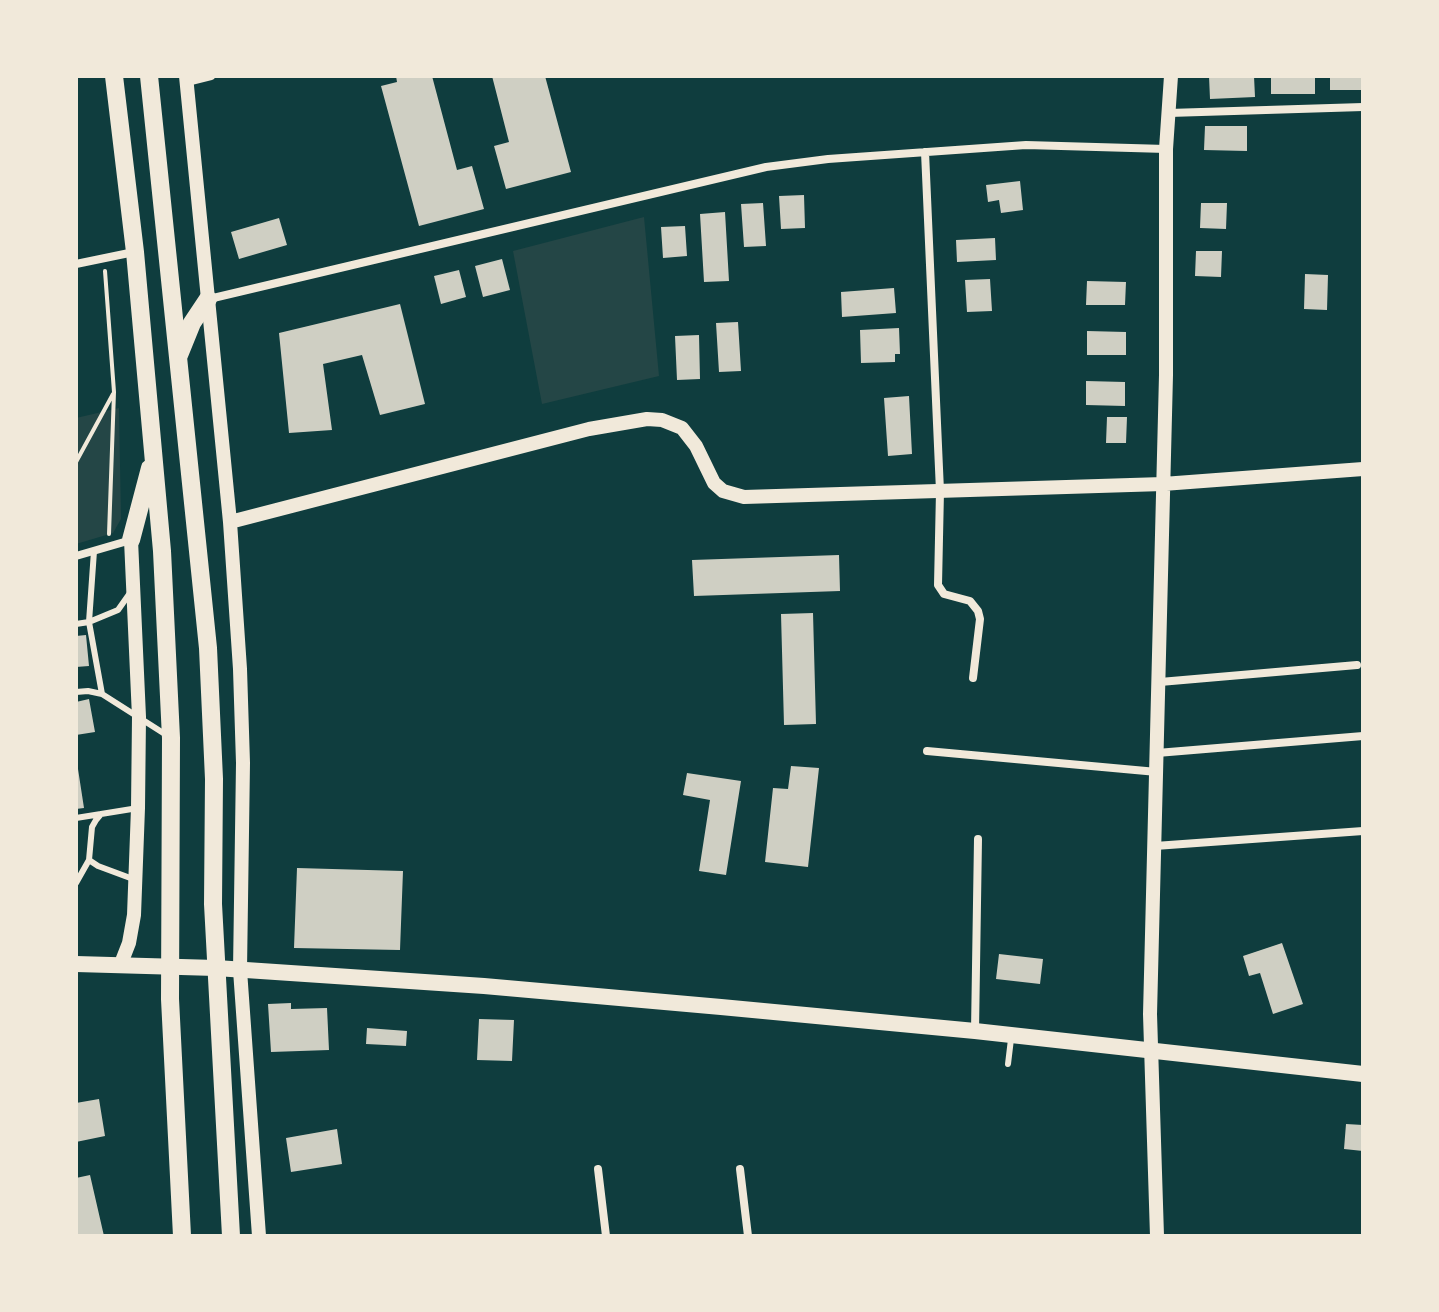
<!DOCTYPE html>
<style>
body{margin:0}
#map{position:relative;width:1439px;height:1312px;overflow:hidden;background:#0f3d3e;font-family:Helvetica,sans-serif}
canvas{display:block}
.frame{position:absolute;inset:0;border:78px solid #f1e9da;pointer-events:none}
</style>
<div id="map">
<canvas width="1439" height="1312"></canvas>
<div class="frame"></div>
</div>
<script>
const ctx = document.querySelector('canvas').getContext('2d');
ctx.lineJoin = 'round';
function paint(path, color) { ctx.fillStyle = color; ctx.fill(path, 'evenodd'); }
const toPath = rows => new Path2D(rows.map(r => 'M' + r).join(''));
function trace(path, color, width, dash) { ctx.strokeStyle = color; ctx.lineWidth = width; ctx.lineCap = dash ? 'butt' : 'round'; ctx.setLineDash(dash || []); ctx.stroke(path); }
paint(toPath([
 [644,217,659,376,542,404,513,251],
 [119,408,121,519,113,533,76,544,76,418]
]), '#244646');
paint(toPath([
 [396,76,432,76,457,170,472,166,484,209,419,226,381,86,397,82],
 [492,76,545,76,571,172,506,189,494,146,509,142],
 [1209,76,1254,76,1255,97,1210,99],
 [1271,76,1315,76,1315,94,1271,94],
 [1330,76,1363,76,1363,90,1330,90],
 [1205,126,1247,126,1247,151,1204,150],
 [1020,181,1023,210,1001,213,999,200,988,202,986,185],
 [804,195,805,228,781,229,779,196],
 [763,203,766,246,744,247,741,204],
 [1201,203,1227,203,1226,229,1200,228],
 [725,212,729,281,704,282,700,214],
 [279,218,287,245,239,259,231,232],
 [685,226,687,256,663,258,661,227],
 [995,238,996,260,957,262,956,240],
 [1196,251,1222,251,1221,277,1195,276],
 [502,259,510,290,483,297,475,266],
 [459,270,466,297,441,304,434,276],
 [1305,274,1328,275,1327,310,1304,309],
 [990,279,992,311,967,312,965,280],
 [1087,281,1126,282,1125,305,1086,305],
 [894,288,896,313,842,317,841,292],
 [400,304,425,404,380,415,362,355,323,364,332,430,289,433,279,333],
 [738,322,741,371,719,372,716,323],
 [899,328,900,354,895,354,895,362,861,363,860,330],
 [1087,331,1126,332,1126,355,1087,355],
 [699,335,700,379,677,380,675,336],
 [1086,381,1125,382,1125,406,1086,405],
 [909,396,912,454,888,456,884,398],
 [1107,417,1127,417,1126,443,1106,443],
 [839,555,840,591,694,596,692,560],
 [813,613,816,724,784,725,781,614],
 [86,635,89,666,76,667,76,636],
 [89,699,95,732,76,735,76,702],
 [791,766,819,768,808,867,765,862,773,788,788,789],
 [78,769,84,808,76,809,76,770],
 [687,773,741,781,726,875,699,871,710,800,683,795],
 [297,868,403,871,400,950,294,948],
 [1282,943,1303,1004,1273,1014,1260,973,1249,976,1243,956],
 [999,954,1043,959,1040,984,996,979],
 [291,1003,291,1009,327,1008,329,1050,271,1052,268,1004],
 [479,1019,514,1020,512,1061,477,1060],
 [367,1028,407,1031,406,1046,366,1044],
 [99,1099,105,1136,76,1142,76,1103],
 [1346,1124,1363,1125,1363,1151,1344,1149],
 [337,1129,342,1164,291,1172,286,1138],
 [90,1175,104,1236,76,1236,76,1178]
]), '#cfcfc3');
trace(toPath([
 [105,271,114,392,109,534],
 [76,462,113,394]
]), '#f1e9da', 4);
trace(toPath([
 [94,551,89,622,102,694],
 [76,624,89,622,118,610,130,593],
 [76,692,88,691,102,694,168,736],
 [76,818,101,814],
 [89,860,98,866,133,879],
 [76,883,89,860,92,827,96,820,101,814,138,808],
 [1008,1064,1011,1039]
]), '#f1e9da', 6);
trace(toPath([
 [187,82,211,76],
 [1169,113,1363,107],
 [925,152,940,491,938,585,944,594,970,601,978,611,980,619,973,678],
 [76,264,134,252],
 [209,299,766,167,828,159,1026,145,1166,149],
 [76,556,131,540],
 [1160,682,1357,665],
 [927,751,1157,772],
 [1157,753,1363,736],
 [1155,846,1363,831],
 [975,1031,978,839],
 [598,1169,606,1236],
 [740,1169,748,1236]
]), '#f1e9da', 8);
trace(toPath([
 [186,76,230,522,240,669,243,763,240,970,259,1236],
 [230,522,589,429,647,419,662,420,682,428,696,446,714,483,723,491,744,497,1163,484,1363,469],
 [120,966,129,943,134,915,138,808,139,717,131,540],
 [1157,1236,1150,1014,1166,375,1166,149,1171,76]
]), '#f1e9da', 14);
trace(toPath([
 [76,964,216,968,484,986,721,1007,975,1031,1363,1074]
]), '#f1e9da', 16);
trace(toPath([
 [114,76,135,252,162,551,171,738,170,999,182,1236],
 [149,76,208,648,214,779,213,904,231,1236],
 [179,355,192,323,208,299],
 [131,540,150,468]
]), '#f1e9da', 18);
</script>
